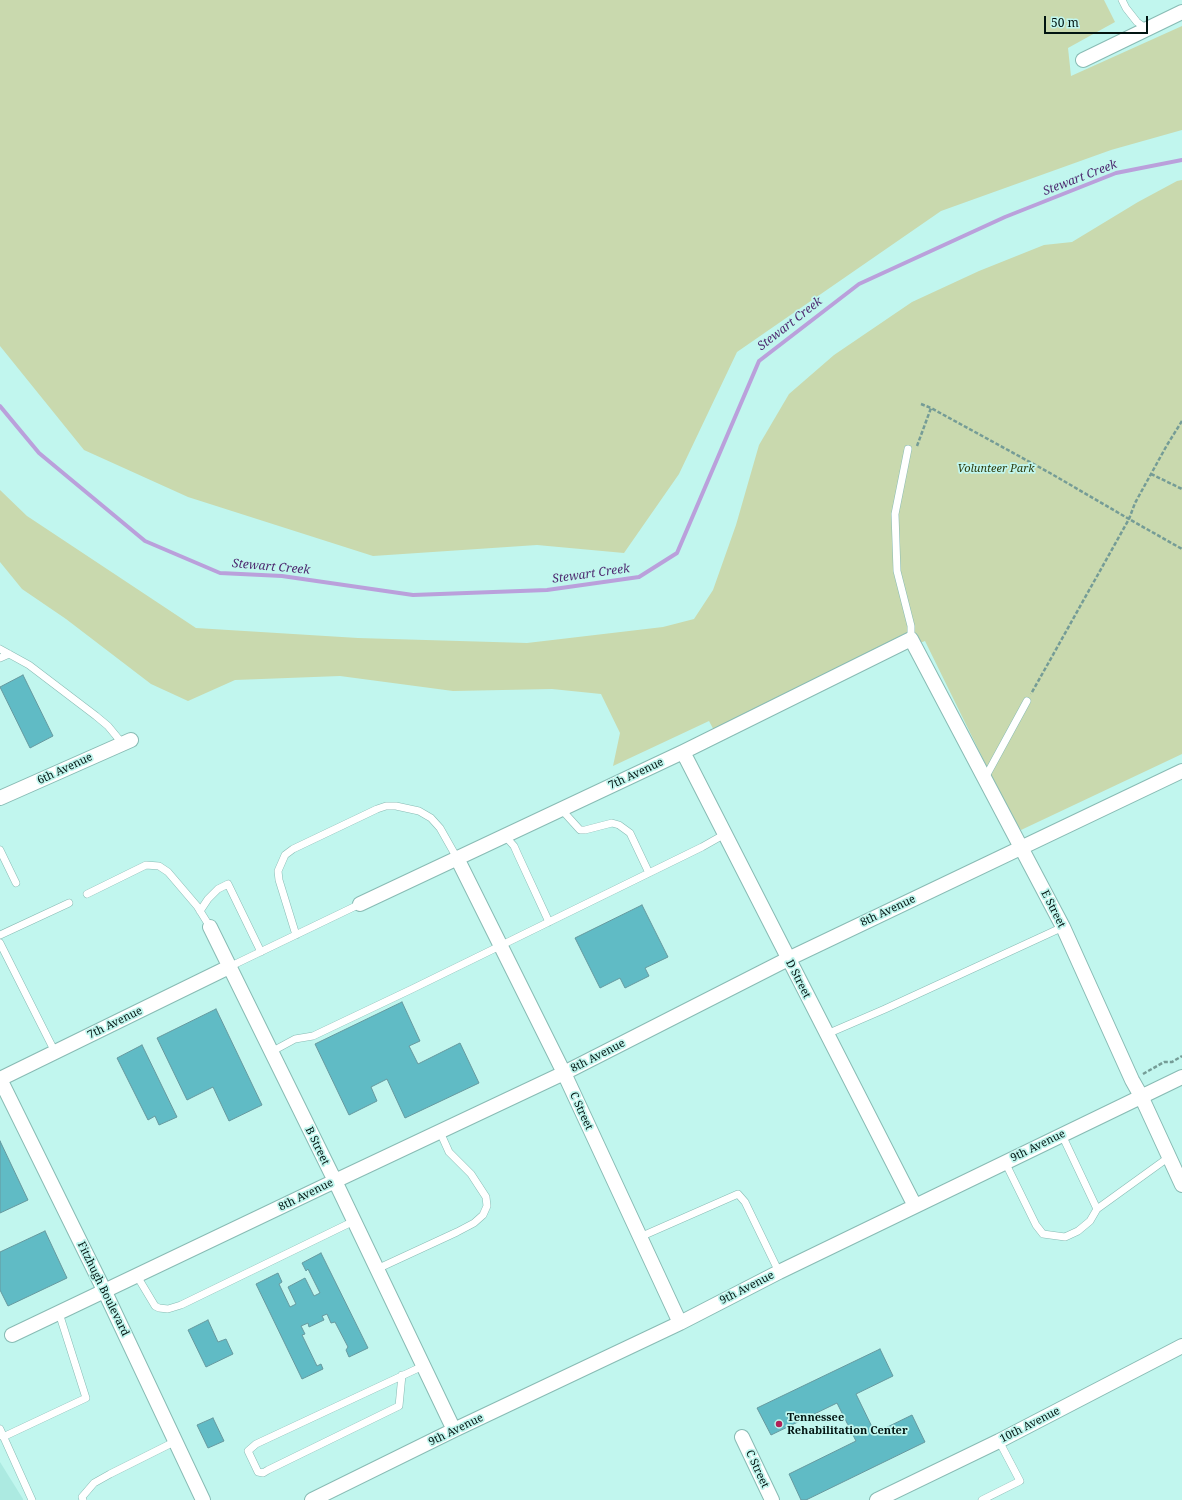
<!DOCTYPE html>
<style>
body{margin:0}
#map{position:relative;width:1182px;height:1500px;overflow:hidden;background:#c1f6ee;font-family:"Noto Serif",serif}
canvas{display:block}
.scale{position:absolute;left:1044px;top:16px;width:104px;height:18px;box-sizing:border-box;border:2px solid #011411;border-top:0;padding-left:5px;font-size:12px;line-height:14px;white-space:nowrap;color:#011411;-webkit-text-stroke:3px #c1f6ee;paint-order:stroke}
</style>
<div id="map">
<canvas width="1182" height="1500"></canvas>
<div class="scale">50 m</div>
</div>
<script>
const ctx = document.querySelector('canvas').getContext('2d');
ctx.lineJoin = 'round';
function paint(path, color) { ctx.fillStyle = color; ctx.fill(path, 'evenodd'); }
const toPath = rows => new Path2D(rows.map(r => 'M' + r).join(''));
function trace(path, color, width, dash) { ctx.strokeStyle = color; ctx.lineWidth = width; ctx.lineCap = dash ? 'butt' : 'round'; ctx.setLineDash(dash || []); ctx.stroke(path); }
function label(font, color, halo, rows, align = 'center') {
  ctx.font = font + ' "Noto Serif",serif'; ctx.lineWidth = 3.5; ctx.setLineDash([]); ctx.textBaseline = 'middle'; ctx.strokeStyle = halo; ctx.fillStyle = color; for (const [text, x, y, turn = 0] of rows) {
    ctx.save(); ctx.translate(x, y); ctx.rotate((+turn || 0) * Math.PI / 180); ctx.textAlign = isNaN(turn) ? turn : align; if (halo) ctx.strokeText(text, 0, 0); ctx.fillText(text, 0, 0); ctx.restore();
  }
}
paint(toPath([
 [0,1462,23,1499,23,1500,0,1500]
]), '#aceae1');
paint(toPath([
 [0,0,1104,0,1115,22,1068,48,1071,76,1182,26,1182,130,1111,150,941,211,737,352,679,474,624,553,537,545,373,556,188,497,84,450,0,346],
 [1182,180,1182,754,1021,830,1011,816,925,641,893,653,718,738,709,721,613,766,620,733,601,694,552,689,453,691,340,676,235,680,188,701,151,684,66,619,22,589,0,562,0,490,27,516,196,628,358,638,527,643,663,627,694,619,713,590,736,525,759,445,789,394,834,355,912,302,979,271,1044,245,1072,242,1138,202,1177,181]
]), '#c9d9ae');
trace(toPath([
 [0,406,39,453,145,541,220,573,282,576,413,595,547,590,639,577,677,553,759,361,859,284,1005,217,1116,173,1182,160]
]), '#baa0db', 4);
const building = toPath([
 [23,675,53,736,30,748,0,687,23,675],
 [642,905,668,957,645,968,649,976,625,988,620,978,600,988,575,938,642,905],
 [402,1002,420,1041,409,1046,418,1064,460,1043,479,1083,405,1118,387,1079,371,1087,377,1101,349,1115,315,1044,402,1002],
 [216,1009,262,1105,229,1121,213,1087,187,1100,157,1038,216,1009],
 [142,1045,177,1117,159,1125,155,1116,148,1120,117,1058,142,1045],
 [0,1141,28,1200,0,1213,0,1141],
 [45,1231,67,1278,8,1306,0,1290,0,1252,45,1231],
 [321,1253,368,1348,349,1357,346,1350,348,1347,335,1322,331,1323,327,1314,322,1316,324,1320,309,1327,308,1323,301,1326,305,1334,302,1335,317,1366,321,1364,323,1369,302,1379,256,1284,278,1273,282,1282,279,1284,290,1307,296,1304,288,1287,305,1278,314,1296,320,1293,308,1269,306,1271,302,1263,321,1253],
 [208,1320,218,1342,226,1339,233,1354,206,1367,188,1330,208,1320],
 [880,1349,893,1376,856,1394,875,1433,912,1415,925,1442,806,1500,801,1500,789,1474,856,1441,837,1403,771,1435,757,1408,880,1349],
 [213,1418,224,1441,208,1448,197,1425,213,1418]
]);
paint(building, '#60bbc5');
trace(building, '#66999f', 1);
const service = toPath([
 [1122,0,1126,8,1137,22,1147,29],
 [908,449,895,514,897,571,911,626,911,639],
 [0,649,29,665,96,716,108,726,122,743],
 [0,658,9,654],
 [985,778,1027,701],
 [561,809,580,830,585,830,612,823,619,825,630,833,649,873],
 [505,836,514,846,518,855,549,922],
 [0,850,16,883],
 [87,894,146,865,159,866,168,872,197,906,210,927],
 [200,911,208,899,218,889,228,884,261,952],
 [0,935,69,903],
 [296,935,279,880,278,871,285,855,293,849,377,809,386,806,396,806,419,811,431,818,440,828,457,858],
 [0,943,55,1052],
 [229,967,360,904],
 [827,1034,885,1009,1063,927],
 [271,1052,295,1039,313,1036,412,989,702,847,725,834],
 [1005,1162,1036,1225,1043,1234,1065,1237,1078,1231,1090,1221,1097,1209,1062,1135],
 [1097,1209,1169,1157],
 [640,1237,738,1194,745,1202,779,1272],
 [377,1269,457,1232,474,1223,483,1215,487,1206,486,1197,471,1174,449,1152,440,1132],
 [137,1276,155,1306,159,1308,168,1309,181,1305,354,1221],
 [402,1375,399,1406,268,1470,263,1473,258,1472,248,1451,256,1444,423,1366],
 [0,1429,32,1500],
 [3,1437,86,1398,59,1313],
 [83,1500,82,1497,94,1483,110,1474,176,1441],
 [982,1500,1020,1481,999,1441]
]);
const minor = toPath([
 [1083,60,1182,12],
 [683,752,915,1206],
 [0,798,131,740],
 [457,858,564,1073,680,1323],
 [360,904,683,752,911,639,1063,927,1132,1080,1141,1096,1182,1185],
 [210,927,335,1181,454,1430],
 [12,1335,335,1181,564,1073,788,959,1182,771],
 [742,1437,772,1500],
 [203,1500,105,1292,0,1079,229,967],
 [312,1500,454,1430,680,1323,779,1272,1182,1077],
 [877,1500,999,1441,1182,1346]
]);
trace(service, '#88bbb4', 8);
trace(minor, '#88bbb4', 16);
trace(toPath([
 [921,404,931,408],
 [1182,421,1167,445,1135,503,1129,519,1182,549],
 [917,446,931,408,1050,473,1129,519,1031,694],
 [1151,474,1182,489],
 [1143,1074,1164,1062,1172,1062,1182,1056]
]), '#759c96', 2.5, [4, 2]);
trace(service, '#fff', 7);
trace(minor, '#fff', 14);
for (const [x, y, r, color] of [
 [779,1424,4,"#b02157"]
]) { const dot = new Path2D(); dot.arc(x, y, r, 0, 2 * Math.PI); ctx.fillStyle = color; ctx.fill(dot); trace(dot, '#c1f6ee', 1.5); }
label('italic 11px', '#2c3a0b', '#c1f6ee', [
 ["Volunteer Park",996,469]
]);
label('11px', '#011411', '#c1f6ee', [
 ["6th Avenue",65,769,-25],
 ["7th Avenue",636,774,-25],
 ["E Street",1053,909,63],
 ["8th Avenue",888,911,-25],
 ["D Street",798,979,63],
 ["7th Avenue",115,1023,-26],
 ["8th Avenue",598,1056,-27],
 ["C Street",581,1111,65],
 ["B Street",317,1146,64],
 ["9th Avenue",1038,1146,-26],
 ["8th Avenue",306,1195,-26],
 ["9th Avenue",747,1288,-27],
 ["Fitzhugh Boulevard",103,1289,64],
 ["10th Avenue",1030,1425,-27],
 ["9th Avenue",456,1430,-26],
 ["C Street",757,1469,65]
]);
label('bold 11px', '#011411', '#c1f6ee', [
 ["Tennessee",787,1418],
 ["Rehabilitation Center",787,1431]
], 'left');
label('italic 12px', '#4e2a70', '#c1f6ee', [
 ["Stewart Creek",1080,178,-21],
 ["Stewart Creek",790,324,-38],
 ["Stewart Creek",271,567,5],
 ["Stewart Creek",591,574,-8]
]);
</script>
